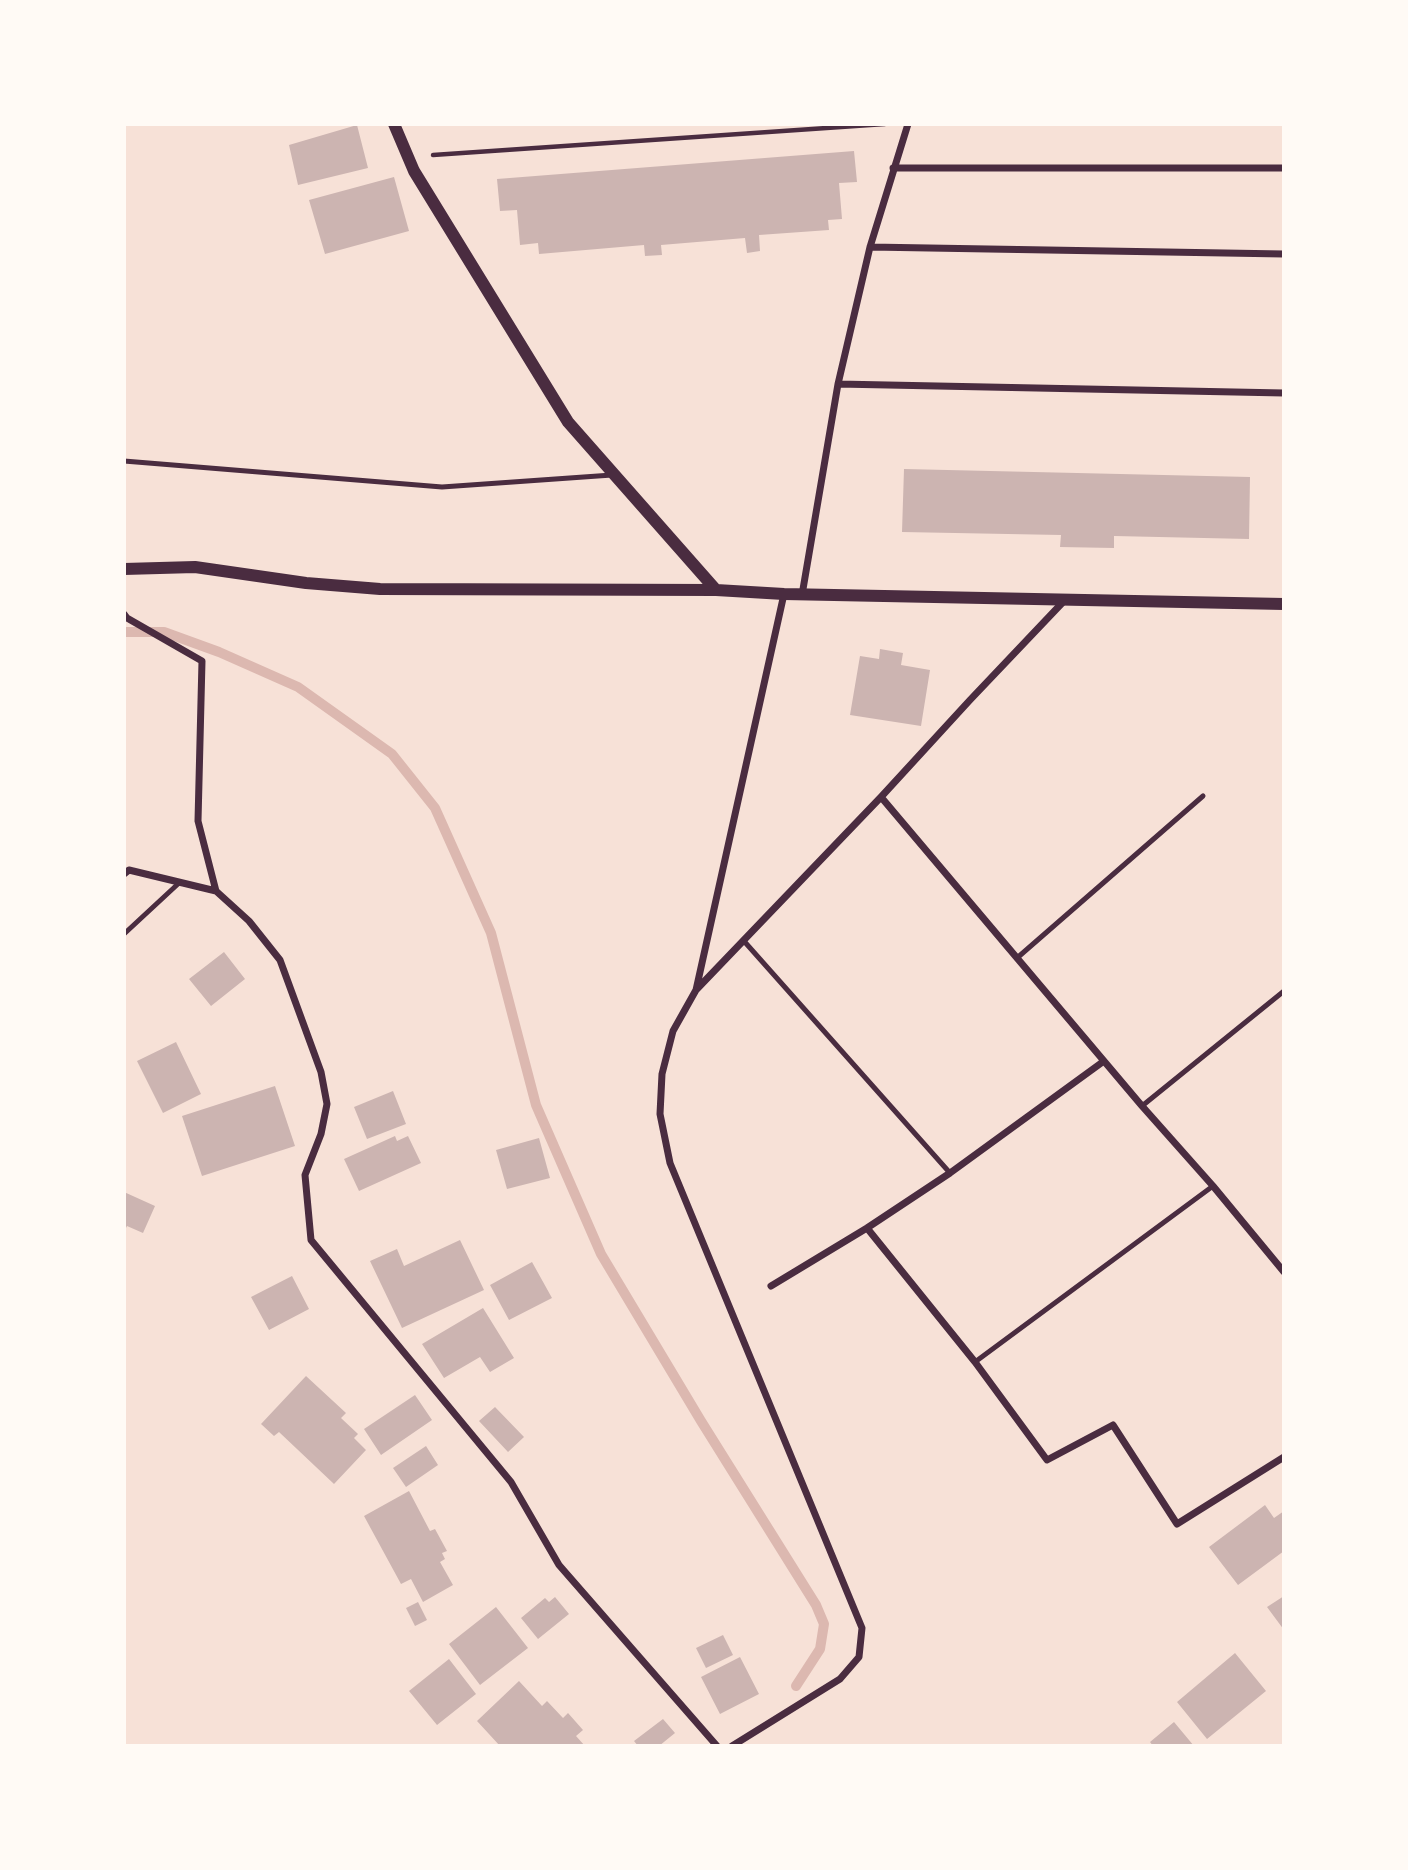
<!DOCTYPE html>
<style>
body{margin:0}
#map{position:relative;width:1408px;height:1870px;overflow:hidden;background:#f7e1d7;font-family:"Work Sans",sans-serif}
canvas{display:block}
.frame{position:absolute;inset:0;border:126px solid #fffaf5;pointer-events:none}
</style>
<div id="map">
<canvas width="1408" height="1870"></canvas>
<div class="frame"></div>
</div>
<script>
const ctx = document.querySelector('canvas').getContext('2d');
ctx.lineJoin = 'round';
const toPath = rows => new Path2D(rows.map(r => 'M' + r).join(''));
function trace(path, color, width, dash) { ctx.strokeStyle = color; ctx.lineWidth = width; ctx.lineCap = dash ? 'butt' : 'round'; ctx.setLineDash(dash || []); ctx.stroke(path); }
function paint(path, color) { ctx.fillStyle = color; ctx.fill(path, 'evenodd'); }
trace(toPath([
 [124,632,164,632,219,652,298,687,392,754,435,808,491,933,536,1105,601,1254,701,1421,816,1605,824,1624,820,1649,796,1686]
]), '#dcb8b0', 10);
paint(toPath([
 [357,125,368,168,298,185,289,145],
 [854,151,857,182,839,183,842,219,828,220,829,230,759,235,760,251,747,253,745,238,661,245,662,255,645,256,644,245,539,254,538,243,520,245,517,210,500,211,497,179],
 [394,177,409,231,325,254,309,200],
 [904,469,1250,477,1249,539,1114,536,1114,548,1060,547,1061,535,902,532],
 [880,649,903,653,901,665,930,670,921,726,850,715,860,656,879,659],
 [224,952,245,979,211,1006,189,979],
 [176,1042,201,1094,163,1113,137,1061],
 [275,1086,295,1146,202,1176,182,1116],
 [393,1091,406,1124,367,1139,354,1107],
 [395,1136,397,1141,408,1136,421,1163,359,1191,344,1159],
 [539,1138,550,1178,507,1189,496,1150],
 [124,1192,155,1206,143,1233,127,1226,124,1232],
 [460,1240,484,1290,402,1328,370,1261,397,1249,404,1266],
 [532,1262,552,1298,509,1320,490,1285],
 [292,1276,309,1309,269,1330,251,1297],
 [483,1308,514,1358,490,1372,480,1357,444,1378,422,1344],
 [306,1376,346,1413,341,1418,358,1434,354,1438,366,1450,334,1484,279,1432,274,1436,261,1424],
 [415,1395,432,1420,381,1455,364,1429],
 [495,1407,524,1437,508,1452,479,1421],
 [426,1446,438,1465,406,1487,393,1468],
 [409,1491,430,1531,435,1529,447,1551,442,1553,445,1559,440,1562,453,1585,423,1602,411,1579,401,1584,364,1516],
 [1265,1505,1274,1518,1284,1511,1284,1551,1238,1585,1209,1547],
 [1284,1596,1284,1630,1267,1607],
 [555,1597,569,1614,538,1639,521,1618,545,1598,549,1602],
 [418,1602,427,1620,415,1626,406,1608],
 [496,1607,528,1648,480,1685,449,1644],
 [723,1635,733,1655,706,1668,696,1648],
 [1235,1653,1266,1691,1207,1739,1177,1702],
 [740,1657,759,1694,720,1714,701,1677],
 [449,1659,476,1694,437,1725,409,1691],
 [519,1681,542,1706,547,1701,563,1718,568,1713,583,1730,576,1736,585,1746,500,1746,477,1721],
 [663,1719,675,1733,659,1746,638,1746,634,1741],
 [1174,1722,1194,1746,1153,1746,1150,1742]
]), '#ccb4b1');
trace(toPath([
 [433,155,885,124]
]), '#4a2c40', 4.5);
trace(toPath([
 [124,461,442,487,612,475],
 [124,934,179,883,181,883],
 [743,940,950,1173],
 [1017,958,1203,796],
 [1142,1106,1284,991],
 [975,1362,1213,1186]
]), '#4a2c40', 5);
trace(toPath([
 [893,168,1284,168],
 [870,247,1284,254],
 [838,384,1284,393],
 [802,595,838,384,870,247,908,124],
 [124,614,127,618,202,661,198,821,216,891,249,921,280,960,321,1072,327,1104,321,1134,305,1175,311,1240,511,1482,559,1565,717,1746],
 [881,797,1142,1106,1213,1186,1284,1272],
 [124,874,129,870,216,891],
 [696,990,784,594],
 [867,1228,975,1362,1047,1460,1113,1425,1177,1524,1284,1457],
 [771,1286,867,1228,950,1173,1104,1061],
 [732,1746,840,1679,859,1657,862,1628,670,1163,660,1114,662,1074,673,1031,696,990,881,797,970,700,1064,601]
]), '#4a2c40', 7);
trace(toPath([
 [394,124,414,171,568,422,716,590],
 [124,569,195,567,306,583,380,589,716,590,784,594,1284,604]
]), '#4a2c40', 12);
</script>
